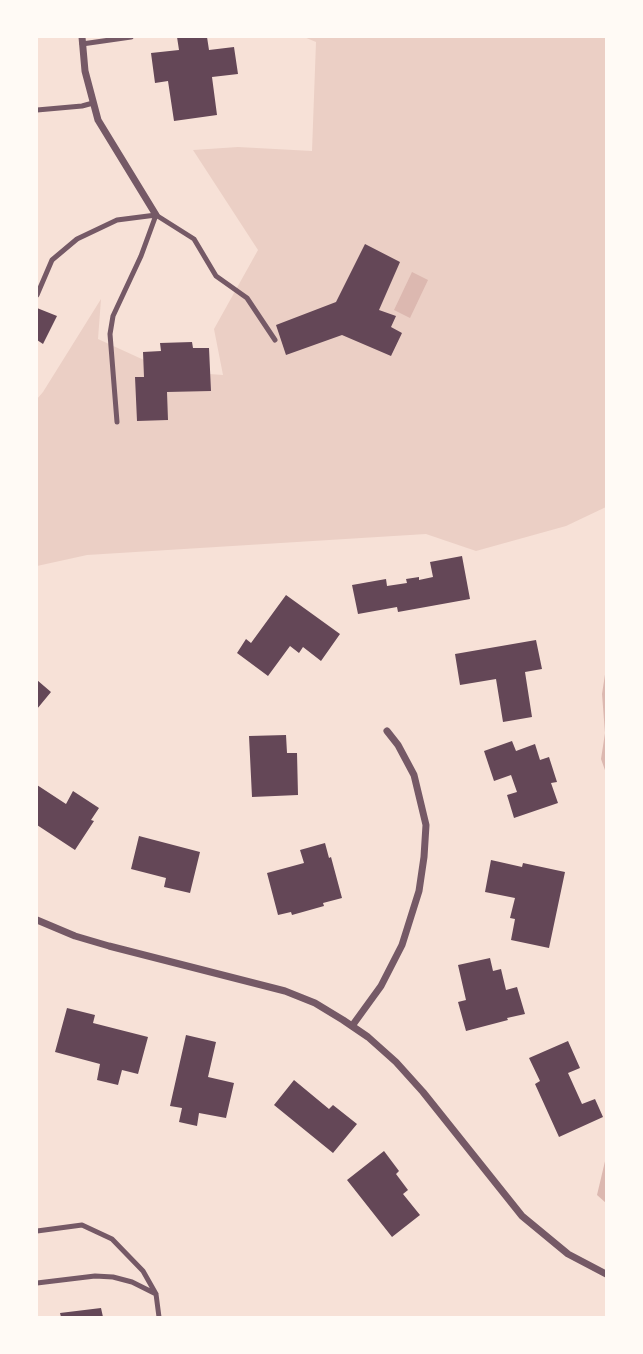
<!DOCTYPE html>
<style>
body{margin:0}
#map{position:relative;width:643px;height:1354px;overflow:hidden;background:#f7e1d7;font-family:Figtree,sans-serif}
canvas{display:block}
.frame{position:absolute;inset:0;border:38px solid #fffaf5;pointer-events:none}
</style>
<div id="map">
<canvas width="643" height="1354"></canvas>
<div class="frame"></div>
</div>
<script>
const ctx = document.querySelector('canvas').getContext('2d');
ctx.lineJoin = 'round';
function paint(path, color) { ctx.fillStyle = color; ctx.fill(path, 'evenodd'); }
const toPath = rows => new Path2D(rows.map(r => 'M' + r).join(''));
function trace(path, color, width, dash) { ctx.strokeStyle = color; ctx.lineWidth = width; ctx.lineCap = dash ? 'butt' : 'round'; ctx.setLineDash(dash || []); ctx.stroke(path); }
paint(toPath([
 [304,37,606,37,606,507,566,526,476,551,426,534,87,555,37,566,37,399,43,392,101,299,98,339,168,371,223,375,214,329,258,250,193,150,238,147,312,151,316,42]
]), '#ebcfc5');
paint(toPath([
 [412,272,428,280,410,318,394,310],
 [606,668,606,773,601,759,605,733,602,694],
 [606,1157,606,1203,597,1195]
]), '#dcb8b0');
paint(toPath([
 [177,37,207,37,209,50,234,47,238,74,212,77,217,115,174,121,168,81,155,83,151,53,179,50],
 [365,244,400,262,379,310,396,316,391,327,402,333,391,356,342,335,286,355,276,325,336,302],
 [37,308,57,316,43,344,37,340],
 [192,342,193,348,209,348,211,391,167,392,168,420,137,421,135,377,144,377,143,352,161,351,160,343],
 [462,556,470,599,398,612,397,607,358,614,352,585,386,579,387,586,407,583,406,579,419,577,419,580,433,577,430,562],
 [286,595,340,634,321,661,303,647,299,653,290,646,268,676,237,653,246,639,251,643],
 [536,640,542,669,525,672,532,717,503,722,496,679,460,685,455,654],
 [37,680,51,692,37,709],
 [286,735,287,753,297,753,298,795,252,797,249,736],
 [512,741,516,751,535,744,540,760,549,757,557,782,551,783,558,803,514,818,507,795,517,792,511,775,494,781,484,751],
 [37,785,66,804,73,791,99,808,91,820,94,821,75,850,37,825],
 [139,836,200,852,190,893,164,887,166,878,131,869],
 [325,843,329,858,331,857,342,898,323,903,324,906,292,915,291,912,278,915,267,873,304,863,300,850],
 [491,860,522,867,523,863,565,872,549,948,511,940,515,919,510,918,515,898,485,892],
 [490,958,493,971,501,969,506,990,517,987,525,1014,507,1018,508,1020,466,1031,458,1002,466,1000,458,965],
 [67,1008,95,1015,93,1023,148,1037,138,1074,122,1070,118,1085,97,1080,100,1064,55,1052],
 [186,1035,216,1042,208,1077,234,1083,226,1118,199,1113,197,1126,179,1122,182,1108,170,1106],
 [568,1041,580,1068,568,1073,582,1104,595,1099,603,1117,559,1137,535,1084,540,1081,529,1058],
 [294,1080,329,1109,333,1105,357,1124,333,1153,274,1105],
 [384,1151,399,1171,396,1174,408,1190,403,1194,420,1215,392,1237,347,1180],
 [101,1308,103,1317,61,1317,60,1313]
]), '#644757');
trace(toPath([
 [82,44,131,37],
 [37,110,82,106,93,103],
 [37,295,52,260,77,239,117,220,156,215,194,239,216,276,247,298,275,340],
 [117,422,110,334,113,316,141,256,156,215],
 [37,1231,82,1225,112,1239,143,1271,156,1294,159,1317],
 [37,1283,95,1276,113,1277,132,1282,156,1294]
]), '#755966', 5);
trace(toPath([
 [82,37,85,71,98,120,156,215],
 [37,920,75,936,109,946,285,991,315,1003,343,1020,368,1037,396,1062,423,1092,522,1216,568,1254,606,1274],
 [352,1026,381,986,402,945,419,891,424,857,426,825,414,775,398,745,387,731]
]), '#755966', 7);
</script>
